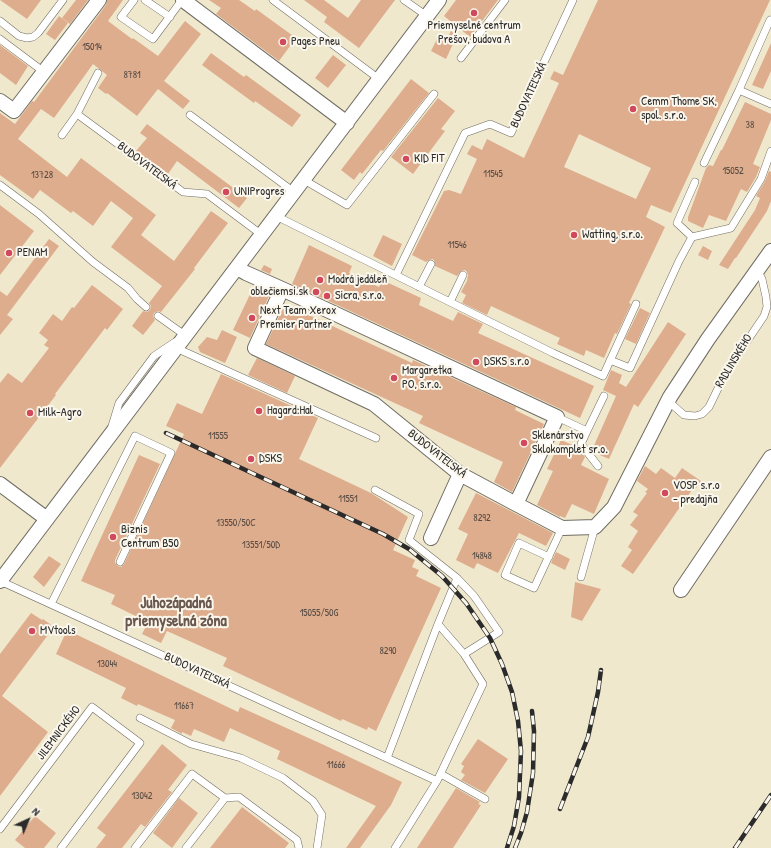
<!DOCTYPE html>
<meta charset="utf-8">
<style>
body{margin:0}
#map{position:relative;width:771px;height:848px;overflow:hidden;background:#efe8cd;font-family:"Patrick Hand",sans-serif}
canvas{display:block}
.north{position:absolute;left:8px;top:800px;width:40px;height:40px;-webkit-text-stroke:3px #fbf7ec;paint-order:stroke;rotate:44deg;font-size:11px;font-weight:700;line-height:16px;text-align:center;color:#2b2b2b}
.north::after{content:'';display:block;margin:auto;width:14px;height:18px;background:#2b2b2b;clip-path:polygon(50% 0,100% 100%,50% 72%,0 100%)}
</style>
<div id="map">
<canvas width="771" height="848"></canvas>
<div class="north">N</div>
</div>
<script>
const ctx = document.querySelector('canvas').getContext('2d');
ctx.lineJoin = 'round';
function paint(path, color) { ctx.fillStyle = color; ctx.fill(path, 'evenodd'); }
const toPath = rows => new Path2D(rows.map(r => 'M' + r).join(''));
function trace(path, color, width, dash) { ctx.strokeStyle = color; ctx.lineWidth = width; ctx.lineCap = dash ? 'butt' : 'round'; ctx.setLineDash(dash || []); ctx.stroke(path); }
function label(font, color, halo, rows, align = 'center') {
  ctx.font = font + ' "Patrick Hand",sans-serif'; ctx.lineWidth = 4; ctx.setLineDash([]); ctx.textBaseline = 'middle'; ctx.strokeStyle = halo; ctx.fillStyle = color; for (const [text, x, y, turn = 0] of rows) {
    ctx.save(); ctx.translate(x, y); ctx.rotate((+turn || 0) * Math.PI / 180); ctx.textAlign = isNaN(turn) ? turn : align; if (halo) ctx.strokeText(text, 0, 0); ctx.fillText(text, 0, 0); ctx.restore();
  }
}
paint(toPath([
 [0,0,41,0,27,19],
 [76,0,88,0,70,24,62,18],
 [107,0,123,0,108,21,132,39,133,38,158,56,185,21,201,34,164,81,190,101,183,109,158,89,137,116,107,93,106,94,98,88,107,75,93,64,54,118,41,109,18,139,67,177,81,158,156,215,141,235,174,261,211,211,228,223,194,268,195,269,161,312,158,311,154,313,153,316,155,320,143,335,132,326,143,311,147,312,150,310,151,306,149,303,162,286,111,247,133,218,111,201,93,226,73,211,71,213,40,190,33,199,0,175,0,113,15,124,32,101,34,102,106,5],
 [209,0,239,0,255,11,256,9,296,38,279,61,216,14,221,8],
 [304,0,324,0,348,18,361,0,395,0,359,48,324,22,327,17],
 [456,0,498,0,470,37,444,16],
 [598,0,770,0,671,213,651,205,646,217,665,227,629,303,631,304,617,334,615,333,604,358,586,350,584,356,557,344,560,338,491,306,487,315,462,303,466,295,461,292,467,281,468,275,467,272,465,270,461,271,457,276,435,266,435,262,433,259,429,260,426,262,412,255,444,191,449,190,461,194,477,159,467,154,472,145,482,150,487,139,524,158,559,83,550,79,554,71,563,75],
 [579,134,651,168,636,199,564,167],
 [59,16,68,23,55,40,46,34],
 [451,31,457,35,446,59,431,51,439,35,447,39],
 [771,43,771,71,763,89,752,85],
 [0,45,28,66,16,85,0,73],
 [211,53,244,77,246,75,301,115,292,127,255,101,254,103,202,65],
 [333,55,346,65,328,88,315,78],
 [411,79,429,93,383,151,381,150,362,174,360,172,354,180,341,170],
 [438,98,455,111,441,129,445,131,413,174,391,157],
 [745,102,771,114,771,120,753,164,760,167,756,177,747,192,741,189,726,221,709,215,703,228,688,221,688,217,706,168,709,165,713,166,721,150,722,150],
 [147,124,247,198,239,208,177,161,168,174,136,151,147,138,140,133],
 [769,171,771,172,771,201,767,211,736,258,735,258,728,269,719,265,755,210,760,198,756,196,765,181],
 [0,205,34,231,0,275],
 [383,235,402,244,392,266,373,256],
 [49,239,59,246,7,315,13,319,0,335,0,291,7,296],
 [309,245,352,266,349,273,379,287,382,280,421,298,419,305,453,321,458,312,483,324,478,333,594,386,580,418,292,284],
 [703,246,712,251,708,260,698,255],
 [264,265,272,269,270,274,261,270],
 [92,285,123,309,107,330,105,328,55,394,56,395,0,468,0,383,8,373,22,383,49,348,44,345,48,340,39,333,53,314,62,321,72,307,74,308],
 [254,286,262,290,261,292,269,296,250,338,233,330],
 [285,304,412,363,413,360,516,407,515,410,544,424,512,492,494,482,503,462,419,423,423,416,266,344],
 [640,308,650,313,636,344,625,339],
 [668,322,686,334,638,407,634,404,609,459,593,452,592,450,616,396,603,390,611,370,622,375,619,383,626,387],
 [222,330,237,337,225,363,200,352,198,347,207,337,217,340],
 [257,358,295,376,287,393,248,375],
 [221,374,318,418,299,459,371,493,408,517,393,550,415,560,412,567,419,570,416,576,441,588,376,731,368,727,367,730,342,719,341,721,223,666,227,658,167,631,161,643,142,634,148,622,111,604,115,595,81,581,139,455,160,464,115,560,115,563,118,566,121,567,124,564,184,434,166,426,177,403,202,414],
 [561,440,577,447,585,457,581,465,609,479,594,514,572,504,565,518,560,516,560,517,537,505,553,471,547,469],
 [645,466,656,474,661,468,675,478,682,468,701,481,694,491,692,490,633,574,621,566,632,550,628,547,638,531,630,525,638,515,633,512,647,493,645,492,648,489,637,481],
 [476,493,553,533,546,546,519,533,498,573,477,563,474,569,456,560,468,534,458,529],
 [556,552,570,559,565,570,551,563],
 [49,556,61,564,44,587,33,577],
 [575,582,601,589,582,621,571,617],
 [31,613,42,620,43,619,54,627,2,696,48,732,0,796,0,654],
 [67,630,238,712,240,707,324,745,402,782,391,805,360,848,346,848,376,806,277,759,280,751,230,728,224,742,194,729,191,736,182,732,182,734,171,728,175,720,138,704,137,706,121,698,126,688,56,654],
 [478,739,508,759,485,793,461,780,465,775,461,772,464,766,461,764],
 [162,744,187,765,168,790,172,792,145,827,141,824,122,848,96,848,106,835,97,828],
 [456,788,480,802,478,804,481,805,453,848,417,848],
 [179,798,198,813,172,848,153,833],
 [242,807,289,843,285,848,210,848],
 [35,816,56,833,44,848,25,848,15,840]
]), '#dead8d');
const service = toPath([
 [134,0,121,17,153,39,182,0],
 [145,0,170,17],
 [273,0,379,79],
 [404,0,427,16],
 [0,21,19,36,27,38,33,37,38,33,63,0],
 [771,21,770,20,739,90,771,104],
 [0,39,44,72],
 [461,58,505,0],
 [77,114,98,73],
 [190,115,294,192],
 [62,135,77,114,183,192,207,194,262,235],
 [704,163,739,90],
 [304,180,347,205,434,94],
 [0,185,39,214,93,262,128,288,137,299,146,307],
 [276,216,553,353,603,376,636,304],
 [692,237,677,223,695,182],
 [396,275,465,133,490,124,511,133,573,0],
 [419,287,431,264],
 [450,302,463,275],
 [158,316,186,336,184,336],
 [176,348,376,438],
 [610,360,630,368,679,261,692,237,731,228,761,179,771,151],
 [668,401,684,415,695,416,702,414,709,407,725,374,764,316,767,307,766,297,762,279,757,270],
 [557,417,587,431,604,396],
 [112,426,119,403,154,356,175,342],
 [587,431,581,444,598,466],
 [375,490,419,514,409,540,457,578,474,596,499,632,464,654],
 [549,557,519,543,505,575,534,588,562,528],
 [581,577,595,527],
 [0,581,437,781,483,684,464,654,438,624,387,758],
 [51,604,135,436,171,453,120,562],
 [438,624,457,578],
 [140,718,191,744,241,758,283,778,313,801,322,815,317,848],
 [441,774,485,799],
 [225,798,239,797,297,840,299,848],
 [0,829,92,707,140,743,61,848],
 [135,848,192,774,225,798,186,848],
 [395,848,437,781]
]);
const minor = toPath([
 [183,0,347,123],
 [0,101,14,111,99,0],
 [237,268,246,273,282,289,557,417,516,504,460,474,374,404,255,348,282,289],
 [0,484,47,519],
 [516,504,562,528,595,527,614,507,670,397,708,339,771,251],
 [431,538,460,474],
 [0,581,439,0],
 [681,590,771,457]
]);
trace(service, '#706d64', 8);
trace(minor, '#706d64', 16);
trace(service, '#fff', 7);
trace(minor, '#fff', 14);
const rail = toPath([
 [166,433,383,534,409,549,442,576,466,603,490,638,502,664,512,692,518,721,521,751,519,797,514,826,507,848],
 [560,809,588,737,598,692,601,670],
 [515,848,521,833,527,812,533,773,534,731,532,711],
 [735,848,771,795]
]);
trace(rail, '#2b2b2b', 4.5);
trace(rail, '#fbf7ec', 3, [9]);
for (const [x, y, r, color] of [
 [474,13,4,"#d1495b"],
 [283,42,4,"#d1495b"],
 [633,109,4,"#d1495b"],
 [406,159,4,"#d1495b"],
 [226,192,4,"#d1495b"],
 [574,235,4,"#d1495b"],
 [9,253,4,"#d1495b"],
 [320,280,4,"#d1495b"],
 [316,292,4,"#d1495b"],
 [327,296,4,"#d1495b"],
 [252,318,4,"#d1495b"],
 [476,362,4,"#d1495b"],
 [394,378,4,"#d1495b"],
 [259,411,4,"#d1495b"],
 [30,413,4,"#d1495b"],
 [524,443,4,"#d1495b"],
 [251,459,4,"#d1495b"],
 [665,493,4,"#d1495b"],
 [113,537,4,"#d1495b"],
 [32,631,4,"#d1495b"]
]) { const dot = new Path2D(); dot.arc(x, y, r, 0, 2 * Math.PI); ctx.fillStyle = color; ctx.fill(dot); trace(dot, '#fbf7ec', 1.5); }
label('10px', '#584c44', null, [
 ["15014",92,47],
 ["8781",132,75],
 ["38",750,125],
 ["15052",733,171],
 ["11545",493,174],
 ["13728",42,175],
 ["11546",457,245],
 ["11555",218,436],
 ["11551",348,499],
 ["8292",482,518],
 ["13550/50C",236,523],
 ["13551/50D",261,545],
 ["14848",482,556],
 ["15055/50G",319,613],
 ["8290",388,651],
 ["13044",107,664],
 ["11667",184,706],
 ["11666",336,765],
 ["13042",142,796]
]);
label('12px', '#2b2b2b', '#fbf7ec', [
 ["Priemyselné centrum",474,26,"center"],
 ["Prešov, budova A",474,40,"center"],
 ["Pages Pneu",291,42],
 ["Cemm Thome SK,",641,102],
 ["spol. s.r.o.",641,116],
 ["KID FIT",414,159],
 ["UNIProgres",234,192],
 ["Watting, s.r.o.",582,235],
 ["PENAM",17,253],
 ["Modrá jedáleň",328,280],
 ["oblečiemsi.sk",308,292,"right"],
 ["Sicra, s.r.o.",335,296],
 ["Next Team Xerox",260,311],
 ["Premier Partner",260,325],
 ["DSKS s.r.o",484,362],
 ["Margaretka",402,371],
 ["PO, s.r.o.",402,385],
 ["Hagard:Hal",267,411],
 ["Milk-Agro",38,413],
 ["Sklenárstvo",532,436],
 ["Sklokomplet sr.o.",532,450],
 ["DSKS",259,459],
 ["VOSP s.r.o",673,486],
 ["- predajňa",673,500],
 ["Biznis",121,530],
 ["Centrum B50",121,544],
 ["MVtools",40,631]
], 'left');
label('12px', '#2b2b2b', '#fbf7ec', [
 ["BUDOVATEĽSKÁ",529,95,-65],
 ["BUDOVATEĽSKÁ",147,166,37],
 ["RADLINSKÉHO",734,361,-59],
 ["BUDOVATEĽSKÁ",437,454,38],
 ["BUDOVATEĽSKÁ",197,671,25],
 ["JILEMNICKÉHO",59,733,-53]
]);
label('bold 16px', '#6a584d', '#fbf7ec', [
 ["Juhozápadná",176,604],
 ["priemyselná zóna",176,622]
]);
</script>
